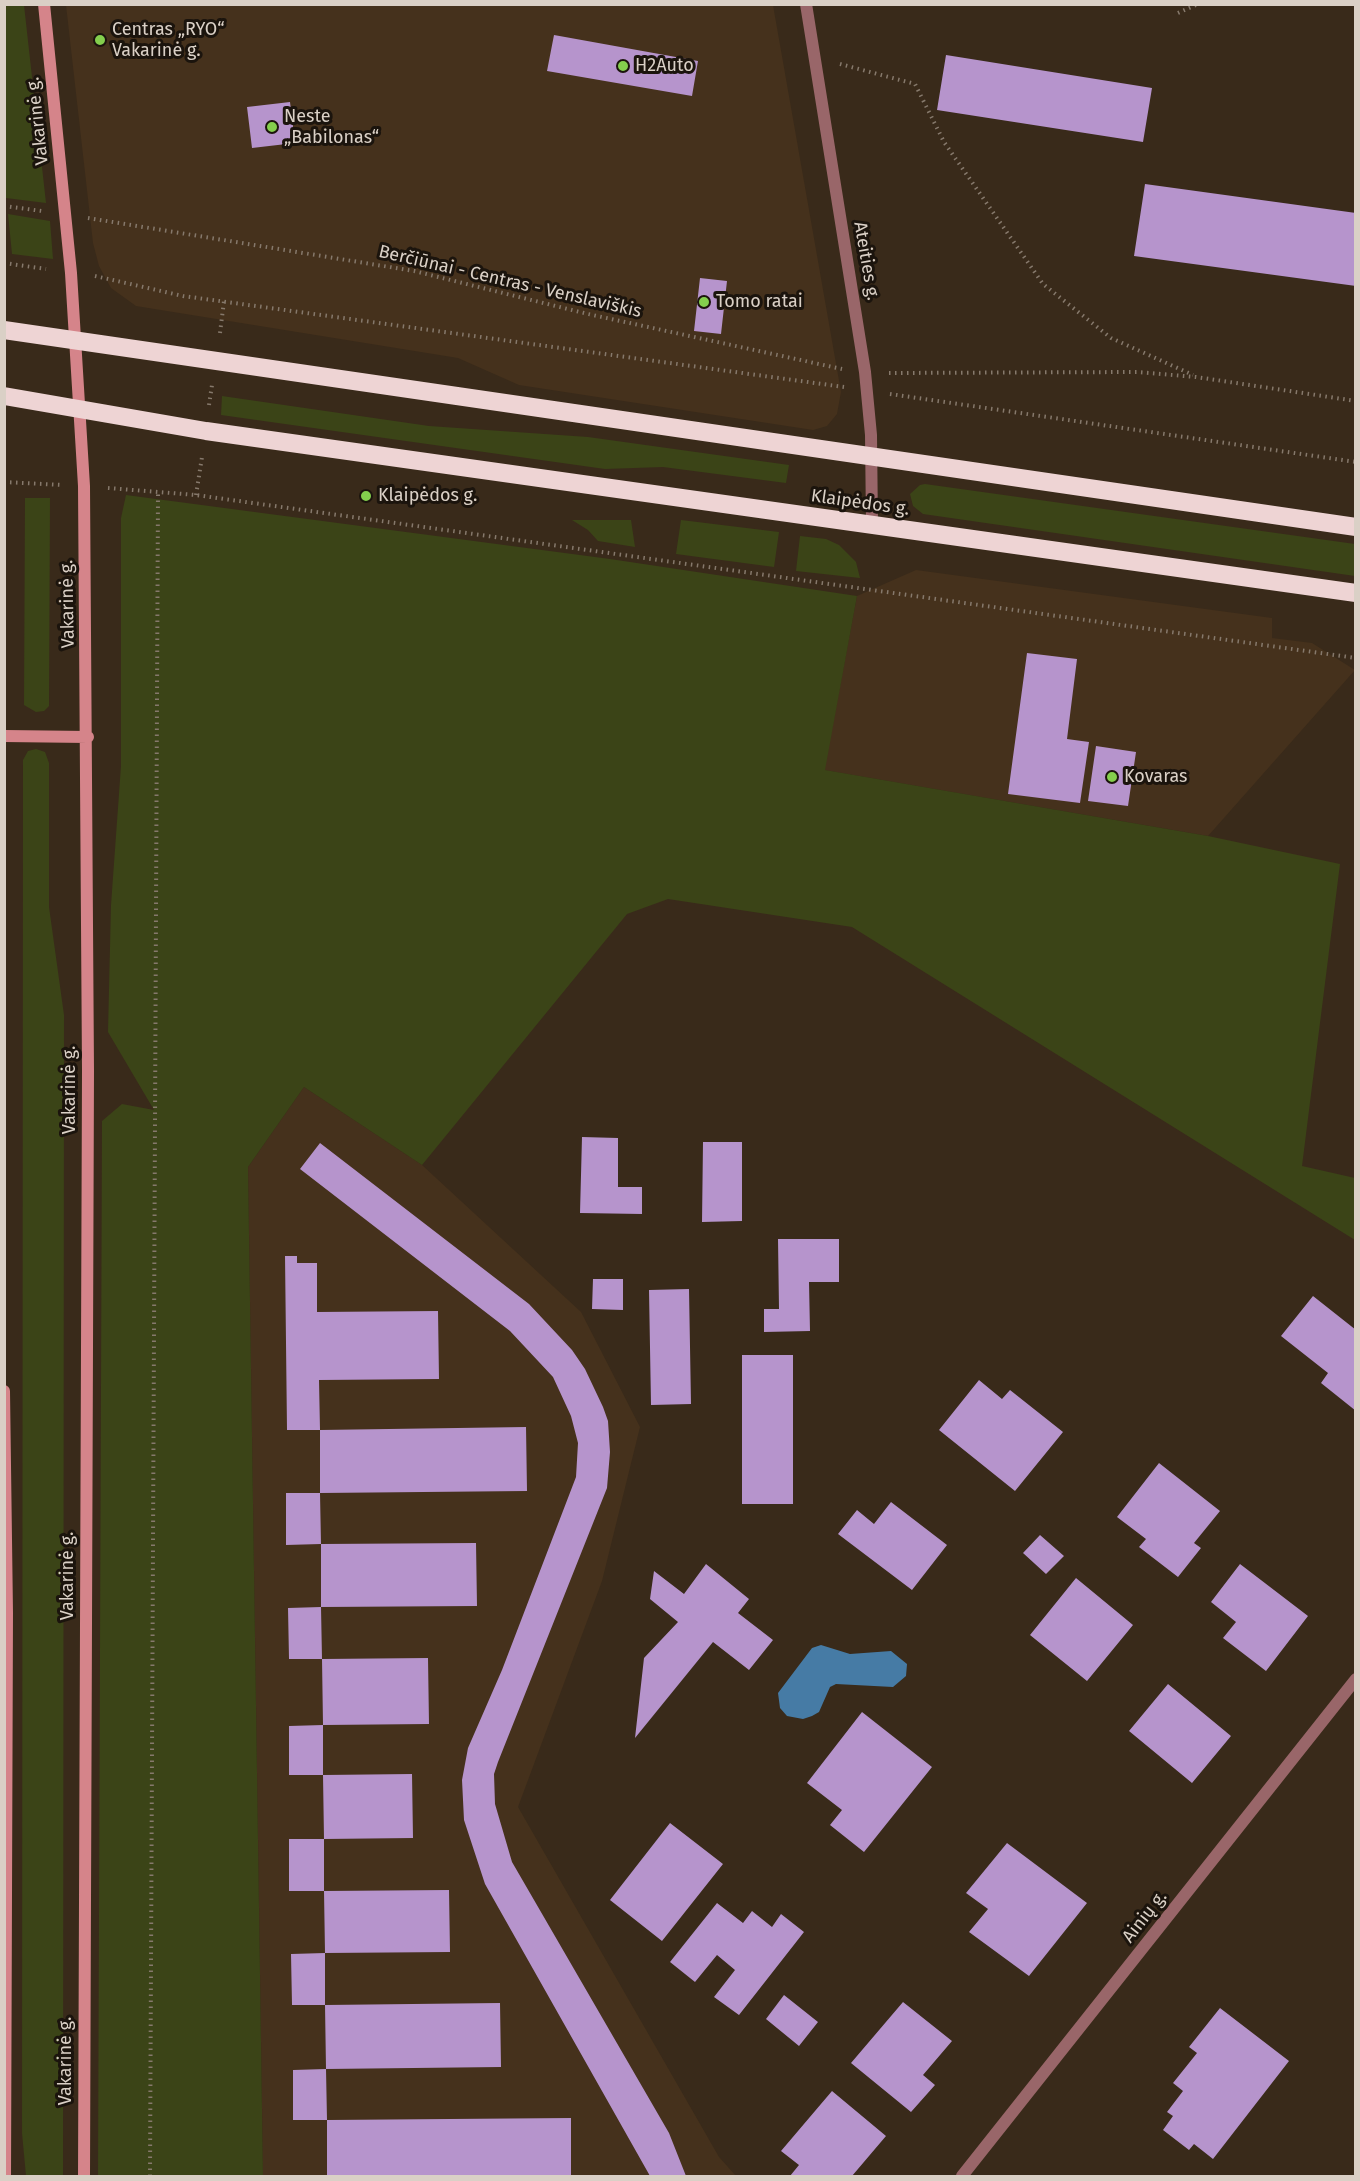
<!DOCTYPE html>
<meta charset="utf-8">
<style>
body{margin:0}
#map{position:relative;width:1360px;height:2181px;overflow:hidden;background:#392a1a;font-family:"Fira Sans",sans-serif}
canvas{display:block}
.frame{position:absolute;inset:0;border:6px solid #dad0c6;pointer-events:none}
</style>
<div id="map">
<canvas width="1360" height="2181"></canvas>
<div class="frame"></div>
</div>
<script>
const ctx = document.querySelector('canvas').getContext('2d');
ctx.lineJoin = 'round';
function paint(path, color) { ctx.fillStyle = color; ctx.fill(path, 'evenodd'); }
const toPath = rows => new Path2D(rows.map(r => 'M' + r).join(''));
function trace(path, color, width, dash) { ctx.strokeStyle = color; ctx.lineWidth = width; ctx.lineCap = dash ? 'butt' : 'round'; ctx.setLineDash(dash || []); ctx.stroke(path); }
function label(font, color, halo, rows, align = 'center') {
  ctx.font = font + ' "Fira Sans",sans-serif'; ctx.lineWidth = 6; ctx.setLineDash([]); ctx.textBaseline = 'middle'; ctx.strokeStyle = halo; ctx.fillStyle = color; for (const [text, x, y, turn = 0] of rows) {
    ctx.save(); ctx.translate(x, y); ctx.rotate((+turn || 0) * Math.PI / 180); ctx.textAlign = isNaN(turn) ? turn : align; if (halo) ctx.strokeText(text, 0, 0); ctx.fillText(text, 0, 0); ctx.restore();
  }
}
paint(toPath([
 [66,5,773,5,841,392,837,414,827,426,813,430,519,385,458,358,136,306,111,288,99,266,93,243],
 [916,570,1272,618,1272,638,1312,643,1355,670,1208,836,824,770,857,596],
 [304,1087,422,1165,581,1312,640,1427,602,1581,518,1807,719,2157,736,2176,263,2176,248,1167]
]), '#45311c');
paint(toPath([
 [4,5,24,5,46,203,6,198],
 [8,214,50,221,53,259,12,254],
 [222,396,429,426,588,437,789,465,786,483,663,467,605,469,221,415],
 [925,484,1355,544,1355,576,923,514,913,506,910,494,920,485],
 [126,495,610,559,857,596,825,770,1208,836,1340,864,1302,1166,1355,1178,1355,1240,852,927,668,899,627,914,422,1165,304,1087,248,1167,263,2176,98,2176,102,1121,122,1104,154,1110,108,1032,111,905,121,766,121,518],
 [25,498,50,498,49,706,44,711,36,712,24,705],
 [572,520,631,520,635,547,598,541,588,530],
 [681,520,779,532,774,567,676,554],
 [800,536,826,539,839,545,856,562,860,578,796,571],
 [36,749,45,752,49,763,49,907,64,1015,63,2176,26,2176,22,2133,23,760,28,751]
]), '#3b4417');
paint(toPath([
 [821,1645,850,1654,891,1651,907,1664,906,1676,893,1687,836,1684,830,1687,819,1712,812,1716,803,1719,787,1716,780,1708,778,1693,812,1648]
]), '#467ba5');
paint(toPath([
 [554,35,698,61,692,96,547,71],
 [946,55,1152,88,1143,142,937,110],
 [290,102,295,143,252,148,247,107],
 [1145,184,1356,213,1356,286,1134,256],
 [700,278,727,281,721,334,694,331],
 [1027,653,1077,659,1067,739,1089,742,1080,803,1008,794],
 [1096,746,1136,752,1128,806,1088,801],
 [582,1137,618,1138,618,1187,642,1187,642,1214,580,1213],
 [703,1142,742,1142,742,1221,702,1222],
 [320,1143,529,1304,572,1350,585,1369,603,1407,608,1421,610,1452,607,1488,498,1762,494,1774,495,1804,512,1862,669,2133,686,2176,650,2176,485,1884,464,1820,462,1780,468,1748,502,1670,576,1477,578,1443,571,1416,553,1377,510,1331,300,1169],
 [778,1239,839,1239,839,1282,809,1282,810,1331,764,1332,764,1309,779,1309],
 [285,1256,297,1256,297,1263,317,1263,317,1312,438,1311,439,1379,319,1380,320,1430,287,1430],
 [593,1279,623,1279,623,1310,592,1309],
 [689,1289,691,1404,651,1405,649,1290],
 [1313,1296,1356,1330,1356,1411,1321,1383,1328,1373,1281,1336],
 [742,1355,793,1355,793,1504,742,1504],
 [979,1380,1002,1399,1010,1390,1063,1432,1015,1491,939,1430],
 [526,1427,527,1491,320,1493,320,1430],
 [1159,1463,1220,1511,1194,1543,1201,1548,1178,1577,1139,1547,1146,1539,1117,1517],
 [286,1493,320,1493,321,1544,476,1543,477,1606,321,1607,321,1544,286,1545],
 [891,1502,947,1545,912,1590,838,1534,857,1510,874,1524],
 [1040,1535,1064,1556,1046,1574,1023,1553],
 [706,1564,749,1599,738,1613,773,1640,749,1670,713,1642,635,1738,644,1658,678,1622,650,1599,654,1571,684,1594],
 [1240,1564,1308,1616,1266,1671,1223,1638,1236,1622,1211,1602],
 [1076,1578,1133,1625,1087,1681,1030,1635],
 [321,1607,322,1659,289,1659,288,1608],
 [428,1658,429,1724,323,1725,322,1659],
 [1168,1684,1231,1736,1192,1783,1129,1731],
 [862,1712,932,1767,864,1852,830,1825,842,1810,807,1783],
 [323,1725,323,1775,289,1775,289,1726],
 [412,1774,413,1838,324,1839,323,1775],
 [670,1823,723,1864,662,1941,610,1900],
 [289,1839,324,1839,324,1891,449,1890,450,1952,325,1953,324,1891,289,1891],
 [1007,1843,1087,1903,1029,1976,969,1932,988,1909,966,1893],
 [717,1903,743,1923,752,1911,772,1927,781,1914,804,1932,739,2015,714,1997,735,1970,717,1955,695,1982,670,1962],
 [325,1953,325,2005,292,2005,291,1954],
 [784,1995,818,2022,799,2046,766,2019],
 [903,2002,952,2041,923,2075,935,2085,911,2112,851,2063],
 [500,2003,501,2067,326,2069,325,2005],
 [1220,2008,1289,2061,1213,2159,1194,2144,1189,2150,1163,2130,1173,2116,1167,2112,1183,2091,1173,2083,1197,2053,1189,2047],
 [326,2069,327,2120,293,2120,293,2070],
 [832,2091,886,2136,852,2176,790,2176,799,2165,781,2151],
 [571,2118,571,2176,327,2176,327,2120]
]), '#b694cc');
trace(toPath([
 [1178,13,1198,4],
 [840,64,915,84,944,142,1043,284,1111,338,1193,375],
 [4,206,42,211],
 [88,218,414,271,588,314,842,369],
 [4,263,46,269],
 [95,276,183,296,844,387],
 [220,333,224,301],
 [889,373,1137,372,1196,377,1356,401],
 [890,394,1356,462],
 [209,405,212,385],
 [4,482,62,485],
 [108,488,196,495,1356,658],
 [196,495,202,457],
 [150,2176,158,492]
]), '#86796c', 4, [1.5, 4.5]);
trace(toPath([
 [806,4,865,372,871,435,872,525],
 [962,2176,1356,1679]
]), '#996669', 12);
trace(toPath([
 [44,4,71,273,84,486,88,1071,84,2176],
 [4,736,88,737],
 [4,1391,7,1613,5,2176]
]), '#d5848a', 12);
trace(toPath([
 [4,330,1356,527],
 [4,396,206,431,1356,593]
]), '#eed4d4', 18);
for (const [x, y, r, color] of [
 [100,40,6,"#84cf4d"],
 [623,66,6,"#84cf4d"],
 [272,127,6,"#84cf4d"],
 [704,302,6,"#84cf4d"],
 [366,496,6,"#84cf4d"],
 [1112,777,6,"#84cf4d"]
]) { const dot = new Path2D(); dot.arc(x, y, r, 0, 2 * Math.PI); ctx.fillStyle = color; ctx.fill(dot); trace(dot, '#1b140d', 2); }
label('18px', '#dad0c6', '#1b140d', [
 ["Centras „RYO“",112,30],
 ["Vakarinė g.",112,51],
 ["H2Auto",635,66],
 ["Neste",284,117],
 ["„Babilonas“",284,138],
 ["Tomo ratai",716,302],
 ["Klaipėdos g.",378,496],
 ["Kovaras",1124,777]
], 'left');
label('18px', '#dad0c6', '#1b140d', [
 ["Vakarinė g.",38,121,-96],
 ["Ateities g.",866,261,80],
 ["Berčiūnai - Centras - Venslaviškis",510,282,13],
 ["Klaipėdos g.",860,503,8],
 ["Vakarinė g.",68,604,-91],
 ["Vakarinė g.",70,1090,-90],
 ["Vakarinė g.",68,1576,-90],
 ["Ainių g.",1145,1917,-52],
 ["Vakarinė g.",66,2061,-90]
]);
</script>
